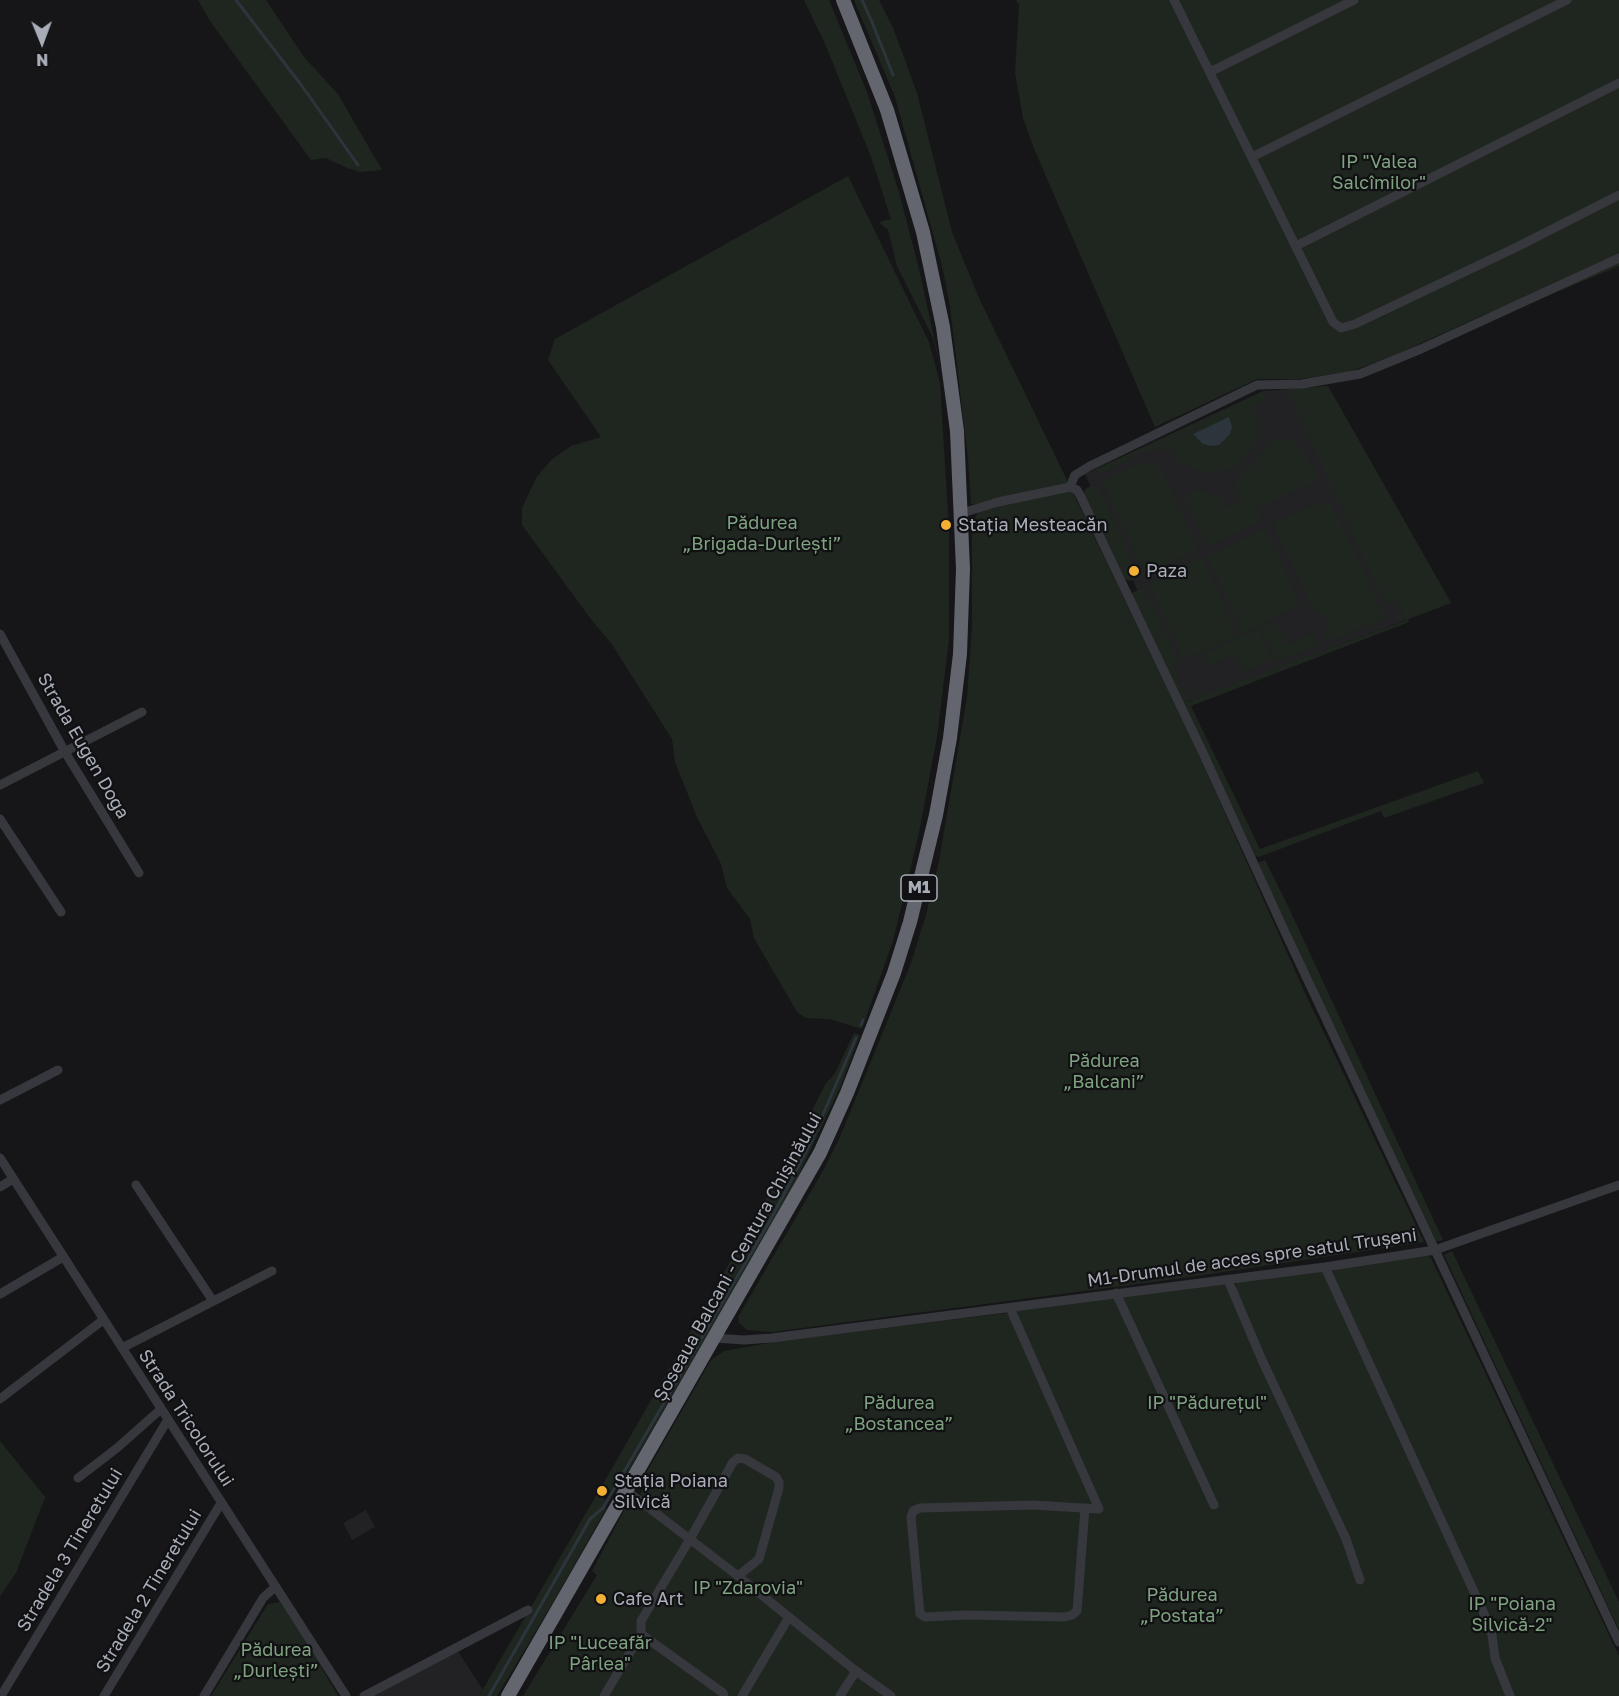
<!DOCTYPE html>
<meta charset="utf-8">
<style>
body{margin:0}
#map{position:relative;width:1619px;height:1696px;overflow:hidden;background:#161618;font-family:"Golos Text",sans-serif}
canvas{display:block}
.north{position:absolute;left:12px;top:12px;width:60px;height:60px;-webkit-text-stroke:4px #111113;paint-order:stroke;rotate:179deg;font-size:16px;font-weight:700;line-height:24px;text-align:center;color:#a8adb8}
.north::after{content:'';display:block;margin:auto;width:21px;height:27px;background:#a8adb8;clip-path:polygon(50% 0,100% 100%,50% 72%,0 100%)}
</style>
<div id="map">
<canvas width="1619" height="1696"></canvas>
<div class="north">N</div>
</div>
<script>
const ctx = document.querySelector('canvas').getContext('2d');
ctx.lineJoin = 'round';
function paint(path, color) { ctx.fillStyle = color; ctx.fill(path, 'evenodd'); }
const toPath = rows => new Path2D(rows.map(r => 'M' + r).join(''));
function trace(path, color, width, dash) { ctx.strokeStyle = color; ctx.lineWidth = width; ctx.lineCap = dash ? 'butt' : 'round'; ctx.setLineDash(dash || []); ctx.stroke(path); }
function label(font, color, halo, rows, align = 'center') {
  ctx.font = font + ' "Golos Text",sans-serif'; ctx.lineWidth = 4.5; ctx.setLineDash([]); ctx.textBaseline = 'middle'; ctx.strokeStyle = halo; ctx.fillStyle = color; for (const [text, x, y, turn = 0] of rows) {
    ctx.save(); ctx.translate(x, y); ctx.rotate((+turn || 0) * Math.PI / 180); ctx.textAlign = isNaN(turn) ? turn : align; if (halo) ctx.strokeText(text, 0, 0); ctx.fillText(text, 0, 0); ctx.restore();
  }
}
paint(toPath([
 [1328,386,1451,603,1188,702,1085,474,1263,391],
 [366,1510,375,1527,352,1540,343,1523],
 [457,1650,483,1690,479,1696,369,1696]
]), '#222225');
paint(toPath([
 [198,0,266,0,304,57,338,94,382,170,360,172,347,168,326,158,311,160,210,21],
 [804,0,829,0,867,92,899,192,919,269,941,369,933,338,897,266,888,230,879,222,891,219,871,157,826,46],
 [854,0,879,0,894,30,917,93,952,232,979,298,1190,735,1305,993,1424,1242,1183,1278,772,1332,747,1330,739,1323,738,1317,824,1169,840,1137,911,963,926,915,939,861,967,697,972,626,972,522,978,513,978,504,971,504,968,458,950,307,943,270,895,97],
 [1016,0,1619,0,1619,266,1493,319,1490,312,1388,358,1349,372,1299,379,1257,379,1155,427,1035,151,1023,118,1015,73,1019,5],
 [848,176,929,342,940,383,949,529,949,640,937,737,919,833,893,941,862,1029,830,1019,806,1018,797,1012,754,938,750,919,727,888,721,864,697,817,675,762,672,739,611,643,593,622,522,525,522,508,536,478,551,460,571,446,601,437,548,360,555,339],
 [1328,386,1451,603,1408,619,1409,622,1191,706,1260,849,1478,771,1484,783,1384,818,1381,811,1259,857,1255,856,1132,595,1133,592,1141,589,1145,590,1178,660,1172,664,1189,702,1202,696,1200,692,1195,694,1194,688,1208,693,1407,620,1396,602,1388,603,1383,600,1287,389],
 [1262,392,1267,400,1254,406,1259,426,1255,445,1242,462,1232,469,1209,474,1192,469,1179,461,1168,446,1158,450,1141,452,1128,461,1099,475,1096,469],
 [1283,437,1296,443,1304,452,1318,475,1318,481,1257,509,1262,521,1208,546,1185,499,1185,496,1199,489,1220,497,1226,508,1242,499,1234,483,1257,460,1267,446,1272,441],
 [1150,463,1158,466,1163,471,1197,547,1196,551,1147,573,1143,571,1103,483,1105,479,1136,465],
 [1093,485,1099,489,1134,565,1128,568,1133,580,1129,581,1124,578,1084,493,1085,489],
 [1326,501,1331,503,1385,617,1332,641,1327,639,1323,630,1329,627,1321,610,1315,613,1274,527,1276,521],
 [1263,529,1267,531,1300,604,1274,616,1274,618,1243,633,1207,556],
 [1203,557,1237,636,1186,658,1184,661,1149,583],
 [1275,621,1287,645,1314,633,1318,643,1277,662,1260,628],
 [1258,628,1272,660,1244,672,1236,654,1208,666,1203,654],
 [1265,860,1288,906,1443,1240,1434,1242,1257,863],
 [854,1033,860,1035,839,1090,791,1191,622,1482,611,1491,602,1486,778,1178,826,1083,834,1075],
 [1452,1251,1619,1602,1619,1630,1444,1255],
 [1427,1255,1431,1258,1619,1656,1619,1696,523,1696,597,1575,592,1571,627,1505,633,1503,639,1504,642,1498,640,1494,648,1481,646,1473,711,1360,724,1351,780,1341,1007,1313,1009,1317,1017,1316,1015,1311,1121,1295,1225,1283,1236,1289,1236,1282,1322,1271,1332,1273,1334,1268],
 [0,1441,46,1498,44,1500,16,1573,0,1596],
 [597,1494,605,1499,606,1509,554,1601,497,1696,479,1696],
 [280,1602,304,1638,338,1696,211,1696,268,1604]
]), '#1e261f');
paint(toPath([
 [1229,417,1232,427,1230,434,1219,445,1210,446,1203,444,1193,434]
]), '#2c353c');
trace(toPath([
 [236,0,302,86,358,165],
 [862,0,872,22,893,75],
 [861,1025,863,1020],
 [489,1696,590,1519,603,1508,772,1217,812,1140,856,1038]
]), '#2c353c', 3);
trace(toPath([
 [1174,0,1333,322,1341,328,1355,324,1519,246,1619,195],
 [1210,72,1354,0],
 [1252,157,1567,0],
 [1296,246,1619,83],
 [1070,487,1075,475,1090,466,1257,385,1302,384,1360,374,1421,349,1619,258],
 [962,513,998,502,1070,487,1077,490,1080,495,1202,751,1284,930,1435,1250,1619,1185],
 [0,634,65,752,139,873],
 [0,785,142,712],
 [0,819,61,912],
 [0,1100,58,1070],
 [0,1158,346,1696],
 [136,1185,213,1301],
 [0,1187,13,1179],
 [1325,1267,1486,1618,1492,1635,1495,1658,1510,1696],
 [1228,1280,1262,1360,1346,1539,1360,1580],
 [1116,1293,1214,1505],
 [0,1294,63,1257],
 [1010,1308,1099,1509,1033,1505,920,1508,913,1511,911,1517,920,1614,925,1617,965,1615,1064,1617,1072,1615,1077,1611,1085,1508],
 [715,1338,744,1340,772,1338,1325,1267,1435,1250,1619,1642],
 [122,1348,272,1271],
 [0,1399,103,1320],
 [78,1478,117,1448,161,1409],
 [627,1491,738,1576,856,1671,891,1696],
 [641,1634,723,1693,724,1696],
 [1,1696,167,1421],
 [104,1696,221,1503],
 [204,1696,263,1598,275,1587],
 [364,1696,528,1610],
 [604,1696,641,1634,641,1621,690,1539,733,1462,738,1458,745,1459,776,1477,779,1482,779,1488,759,1559,738,1576],
 [742,1696,789,1617],
 [840,1696,856,1671]
]), '#37383d', 9);
trace(toPath([
 [508,1696,820,1153,847,1093,894,973,910,922,936,815,950,738,960,654,963,569,957,431,943,327,923,232,887,110,843,0]
]), '#63666e', 14);
for (const [x, y, r, color] of [
 [946,525,6,"#f2b134"],
 [1134,571,6,"#f2b134"],
 [602,1491,6,"#f2b134"],
 [601,1599,6,"#f2b134"]
]) { const dot = new Path2D(); dot.arc(x, y, r, 0, 2 * Math.PI); ctx.fillStyle = color; ctx.fill(dot); trace(dot, '#111113', 2); }
for (const [x, y, w] of [
 [919,888,36]
]) { const box = new Path2D(); box.roundRect(x - w / 2, y - 13, w, 26, 4.5); ctx.fillStyle = '#111113'; ctx.fill(box); trace(box, '#a8adb8', 1.5); }
label('bold 16px', '#a8adb8', null, [
 ["M1",919,888]
]);
label('18px', '#7fa381', '#111113', [
 ["IP \"Valea",1379,162],
 ["Salcîmilor\"",1379,183],
 ["Pădurea",762,523],
 ["„Brigada-Durlești”",762,544],
 ["Pădurea",1104,1061],
 ["„Balcani”",1104,1082],
 ["Pădurea",899,1403],
 ["„Bostancea”",899,1424],
 ["IP \"Pădurețul\"",1207,1403],
 ["IP \"Zdarovia\"",748,1588],
 ["Pădurea",1182,1595],
 ["„Postata”",1182,1616],
 ["IP \"Poiana",1512,1604],
 ["Silvică-2\"",1512,1625],
 ["IP \"Luceafăr",600,1643],
 ["Pârlea\"",600,1664],
 ["Pădurea",276,1650],
 ["„Durlești”",276,1671]
]);
label('18px', '#a8adb8', '#111113', [
 ["Stația Mesteacăn",958,525],
 ["Paza",1146,571],
 ["Stația Poiana",614,1481],
 ["Silvică",614,1502],
 ["Cafe Art",613,1599]
], 'left');
label('18px', '#a8adb8', '#111113', [
 ["Strada Eugen Doga",83,746,60],
 ["Șoseaua Balcani - Centura Chișinăului",738,1257,-61],
 ["M1-Drumul de acces spre satul Trușeni",1252,1258,-8],
 ["Strada Tricolorului",186,1418,57],
 ["Stradela 3 Tineretului",70,1550,-59],
 ["Stradela 2 Tineretului",149,1591,-59]
]);
</script>
